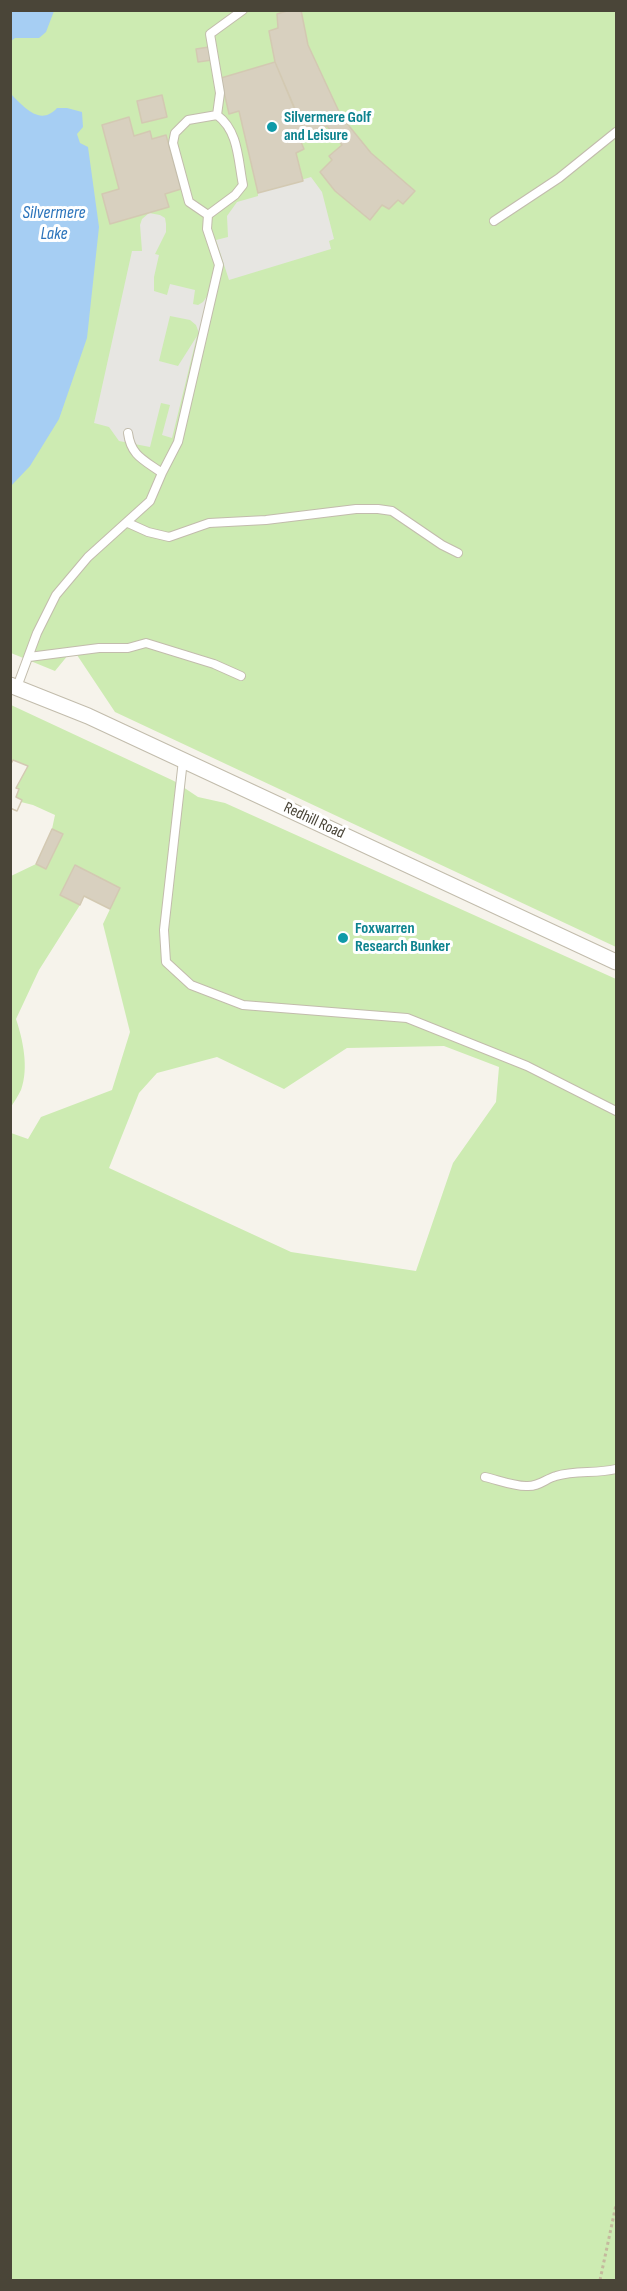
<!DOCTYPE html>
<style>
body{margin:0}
#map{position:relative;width:627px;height:2291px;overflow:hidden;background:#f6f3eb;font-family:"Sofia Sans Condensed",sans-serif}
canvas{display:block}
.frame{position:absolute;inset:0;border:12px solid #4a4538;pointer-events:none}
</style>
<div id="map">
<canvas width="627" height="2291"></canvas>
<div class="frame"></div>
</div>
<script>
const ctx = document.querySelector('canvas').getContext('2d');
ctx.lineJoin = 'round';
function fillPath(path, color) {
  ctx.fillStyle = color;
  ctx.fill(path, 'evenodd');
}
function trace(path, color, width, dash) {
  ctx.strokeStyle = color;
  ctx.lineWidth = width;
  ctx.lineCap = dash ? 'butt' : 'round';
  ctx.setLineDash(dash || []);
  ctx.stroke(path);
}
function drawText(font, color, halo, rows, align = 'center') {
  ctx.font = font + ' "Sofia Sans Condensed",sans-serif';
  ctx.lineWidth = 6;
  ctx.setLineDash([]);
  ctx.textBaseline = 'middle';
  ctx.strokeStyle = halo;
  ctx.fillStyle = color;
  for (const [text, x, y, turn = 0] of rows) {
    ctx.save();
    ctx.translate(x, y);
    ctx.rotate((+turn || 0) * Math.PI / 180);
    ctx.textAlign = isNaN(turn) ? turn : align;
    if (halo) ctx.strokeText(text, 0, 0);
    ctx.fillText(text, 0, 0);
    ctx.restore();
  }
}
fillPath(new Path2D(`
 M10,11H616V947L115,712L73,649L55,671L11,653Z
 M11,705L174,781L198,797L225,803L616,979V2280H11V1133L28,1139L41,1117L112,1090L130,1032L103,924L120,888L75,865L60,895L80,905L39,970L16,1019C23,1040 29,1068 21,1090C18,1096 14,1102 11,1107V876L36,864L46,869L63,834L52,829L55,815L33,805L21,802L22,800L16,797L19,789L16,788L28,766L13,760L11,765ZM444,1046L499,1067L496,1102L453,1163L416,1271L291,1252L109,1168L139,1093L157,1073L217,1057L284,1089L347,1048Z`), '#cdebb2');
fillPath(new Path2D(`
 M311,177L322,192L334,239L329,241L331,249L229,280L216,240L228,237L227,216L237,202L258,196V193Z
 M149,213L160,215L165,218L166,224V232L155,254L159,255L154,277V291L167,295L170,284L195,290L193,304L198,305L203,302L208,295L199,333L196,325L190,320L170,316L159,361L178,366L197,336L172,438L162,435L170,405L161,403L150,447L119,441L109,427L94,423L132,251H142L140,225L142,219Z`), '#e7e6e2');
fillPath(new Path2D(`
 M11,10H54V11L46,32L39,38H15L11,41Z
 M11,94C23,106 40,127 57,108H67L82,112L83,127L77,134L80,143L88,147L99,227L87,338L59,419L30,466L11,486Z`), '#a6cef3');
const building = new Path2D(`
 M290,10H301L308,45L341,116L371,153L415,191L403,204L398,200L389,209L382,205L370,220L335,191L320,172L332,160L329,156L342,145L327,126L307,137L275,62L269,31L278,28L277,14Z
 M209,47L212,60L198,62L196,49Z
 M275,62L307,139L301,142L304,149L296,153L303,181L258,193L239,111L229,114L221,78Z
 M162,95L167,117L142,123L137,101Z
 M129,117L134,136L150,131L152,139L166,135L181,189L165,194L169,207L110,224L102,194L119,189L102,125Z
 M13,760L28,766L16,788L19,789L16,797L22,800L17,811L10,808V765Z
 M13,760L28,766L16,788L19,789L16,797L22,800L17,811L10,808V765Z
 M52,829L63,834L46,869L36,864Z
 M75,865L120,888L110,909L84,896L80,905L60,895Z`);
fillPath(building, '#d8d0bf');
trace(building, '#d3c9b2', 1.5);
const service = new Path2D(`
 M217,115L220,93L210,34L243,10
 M494,221L559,178L616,132
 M162,473L178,442L219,265L207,229L208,215L189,202L173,143L175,133L188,120L217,115C239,131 238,161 243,185L235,195L208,215
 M128,523L148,532L169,537L209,523L266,520L356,509H378L392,511L442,545L458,553
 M29,657L99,648H128L146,643L214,664L241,676
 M17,687L37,633L56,595L88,557L150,501L162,473C144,460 131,456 128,433
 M183,760L164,930L166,962L191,985L243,1005L407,1018L527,1066L616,1111
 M485,1477C498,1480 513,1486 526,1486C539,1487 545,1479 556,1476C576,1470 596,1474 616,1469`);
const minor = new Path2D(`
 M10,685L88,716L616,962`);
trace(service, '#c2bcac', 10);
trace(minor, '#c2bcac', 17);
trace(new Path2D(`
 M600,2280L616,2205`), '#c4b99d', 3, [3, 3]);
trace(service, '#fff', 8);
trace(minor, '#fff', 15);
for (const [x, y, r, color] of [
 [272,127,6,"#0f9aa8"],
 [343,938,6,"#0f9aa8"]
]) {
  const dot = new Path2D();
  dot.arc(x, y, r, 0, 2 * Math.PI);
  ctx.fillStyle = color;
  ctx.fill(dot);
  trace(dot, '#fff', 2);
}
drawText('bold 16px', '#0d838f', '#fff', [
 ["Silvermere Golf",284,118],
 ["and Leisure",284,136],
 ["Foxwarren",355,929],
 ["Research Bunker",355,947]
], 'left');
drawText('16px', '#4a4538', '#fff', [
 ["Redhill Road",314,821,25]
]);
drawText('italic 18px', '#2c74bb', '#fff', [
 ["Silvermere",54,213],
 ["Lake",54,234]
]);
</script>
